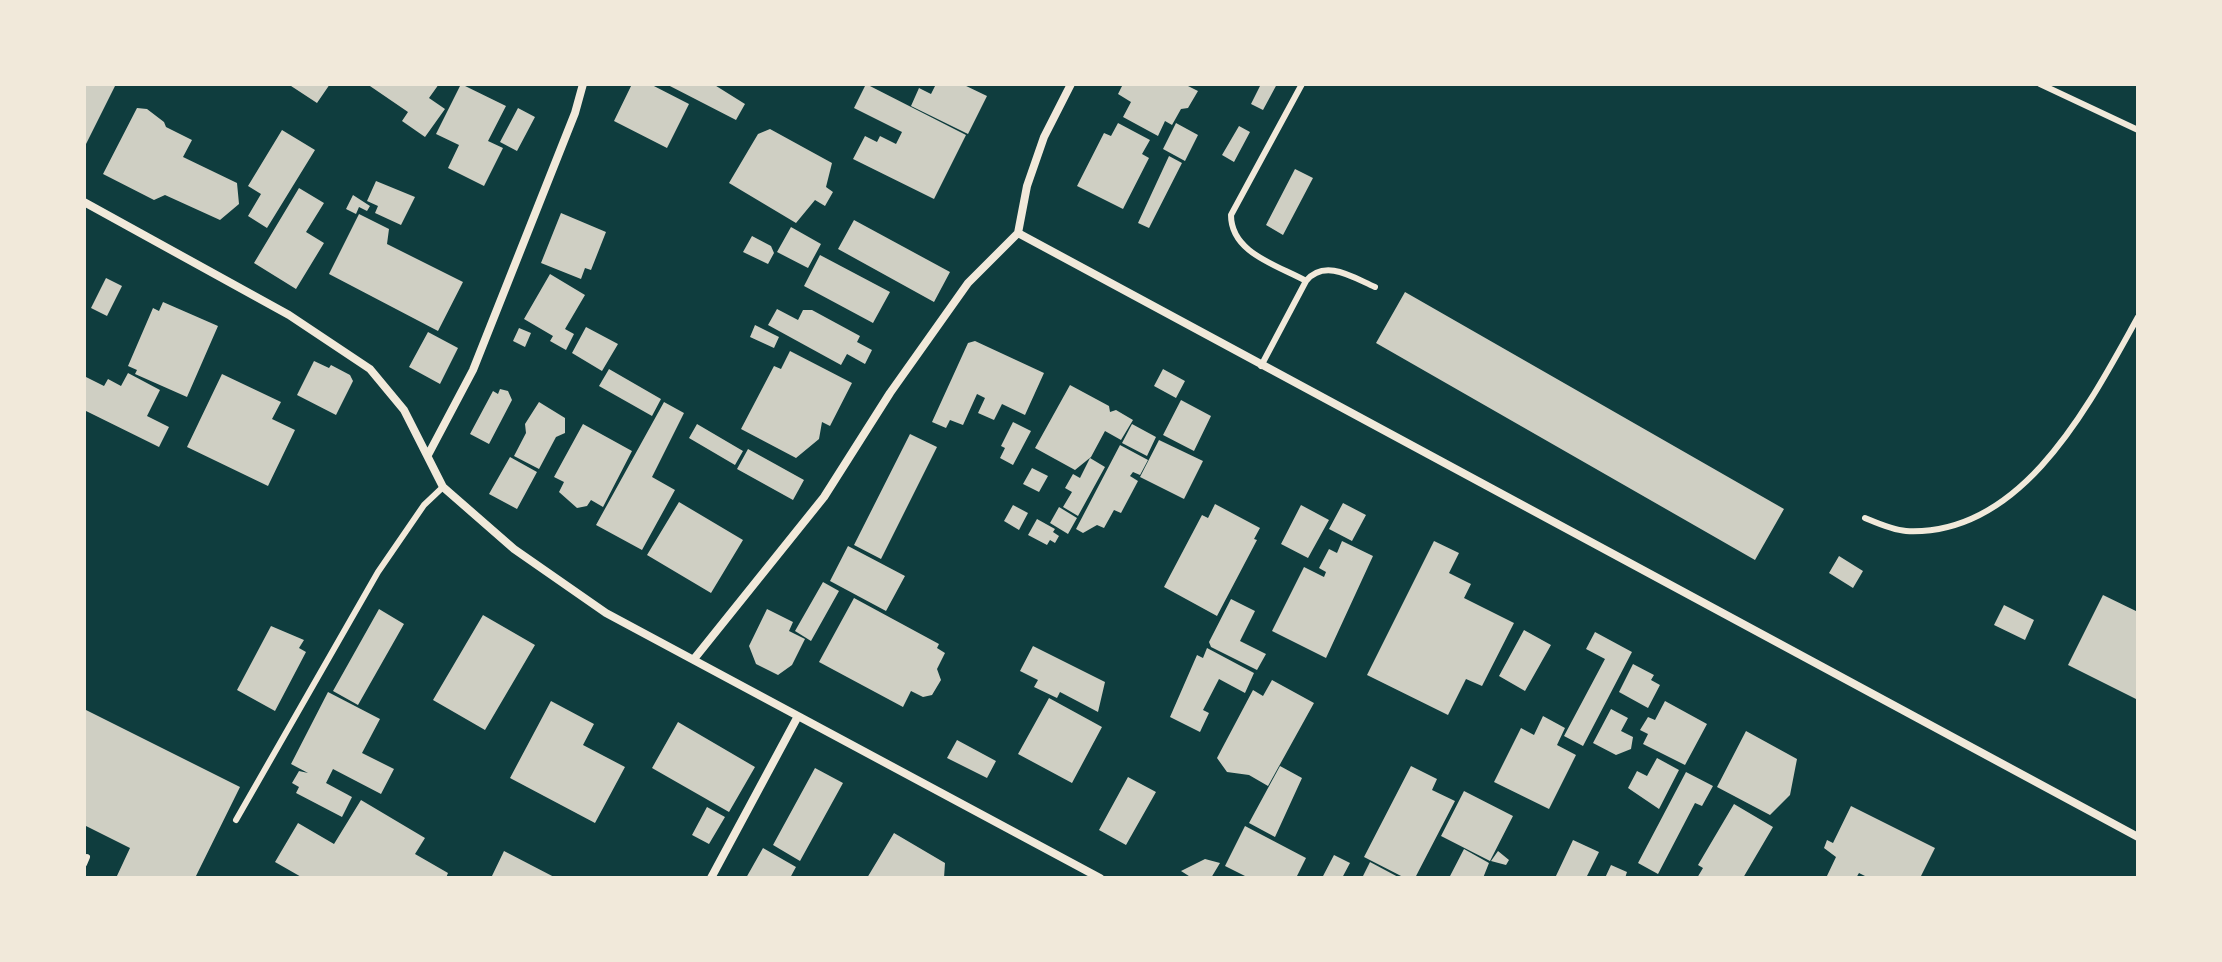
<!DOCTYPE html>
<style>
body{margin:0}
#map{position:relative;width:2222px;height:962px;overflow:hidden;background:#0f3d3e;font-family:Arial,sans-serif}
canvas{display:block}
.frame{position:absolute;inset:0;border:86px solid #f1e9da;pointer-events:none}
</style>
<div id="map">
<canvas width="2222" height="962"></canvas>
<div class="frame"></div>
</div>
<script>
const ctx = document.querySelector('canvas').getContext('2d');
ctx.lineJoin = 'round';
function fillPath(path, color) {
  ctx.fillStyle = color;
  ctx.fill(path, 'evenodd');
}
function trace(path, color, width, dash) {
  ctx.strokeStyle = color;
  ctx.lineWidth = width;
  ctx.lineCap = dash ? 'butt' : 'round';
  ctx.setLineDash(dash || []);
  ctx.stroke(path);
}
fillPath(new Path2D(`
 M84,84H116L84,148Z
 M288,84H330L317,103Z
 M367,84H439L429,98L445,109L425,137L402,121L408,112Z
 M461,84L506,106L488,141L503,148L484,186L448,168L459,145L436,134Z
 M632,84H650L689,104L667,148L614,121Z
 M666,84H713L745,104L736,120Z
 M866,84L966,135L934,199L853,159L865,136L877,142L880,136L896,144L902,132L854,108Z
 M936,84H962L987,96L968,134L911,106L919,88L931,94Z
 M1123,84H1184L1198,91L1188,108L1181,109L1172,125L1165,121L1158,136L1123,117L1131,102L1118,94Z
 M1261,84H1277L1263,110L1251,104Z
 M137,108L147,109L164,122L166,127L192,140L183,157L237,183L239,204L220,220L165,195L154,200L103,174Z
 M518,108L535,117L517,151L500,142Z
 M1118,123L1150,140L1142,154L1149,158L1123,209L1077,186L1104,133L1111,136Z
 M1176,123L1198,135L1185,161L1163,149Z
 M1239,126L1250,132L1234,162L1222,155Z
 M770,129L832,163L826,187L833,192L825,206L815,200L796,223L729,183L758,134Z
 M282,130L315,150L267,228L248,216L261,194L248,186Z
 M1169,156L1182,163L1149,228L1138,223Z
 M1295,169L1313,178L1283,235L1266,225Z
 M376,181L415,197L401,225L375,213L378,206L367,201Z
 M299,188L324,203L306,232L324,243L296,289L254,263Z
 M353,195L370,206L367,211L359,207L356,214L346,209Z
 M561,213L606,232L591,270L585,268L581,279L541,263Z
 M359,214L389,229L387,244L463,282L438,331L329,274Z
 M854,220L950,272L934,302L838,249Z
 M791,227L821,244L808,268L777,252Z
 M752,236L771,246L774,253L768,264L743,252Z
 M820,255L890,292L873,323L804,286Z
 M550,274L585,295L565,329L574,334L566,350L550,341L553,336L524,319Z
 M106,278L122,286L107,316L91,308Z
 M1405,292L1784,509L1755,560L1376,343Z
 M163,302L218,326L187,397L135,374L137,370L128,366L153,308L159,311Z
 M777,309L798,320L803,310H812L860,336L857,342L872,350L865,364L847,354L841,365L768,325Z
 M755,325L779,337L774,348L750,337Z
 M586,327L618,344L602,371L572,353Z
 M519,328L531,333L525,347L513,341Z
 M428,332L458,348L440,384L409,367Z
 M975,341L1044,373L1025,415L1002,404L994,420L978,413L985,398L977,394L963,425L950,420L946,428L932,422L968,343Z
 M790,351L852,383L830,426L822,422L819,439L796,458L741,429L774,366L781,369Z
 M314,361L329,368L331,365L350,375L353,381L336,415L297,395Z
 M609,369L661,399L652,416L599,386Z
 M1163,369L1185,381L1176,398L1154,386Z
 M128,373L160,390L147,416L169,427L159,447L84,410V376L104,386L108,379L121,386Z
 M222,374L281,402L272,419L295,430L268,486L187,447Z
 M1070,385L1109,406L1110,412L1116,410L1133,420L1121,440L1105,431L1091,457L1075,470L1035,448Z
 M500,389L508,391L512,400L489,444L470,434L493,391L498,394Z
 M1181,400L1211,416L1194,451L1163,435Z
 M539,402L565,418V433L556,437L539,469L514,456L526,433L525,424Z
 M664,402L684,413L652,477L675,490L642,550L596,525Z
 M1013,422L1031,431L1013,465L1000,458L1005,448L1001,446Z
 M583,424L632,451L603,507L591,500L587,506L577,508L559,492L564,482L554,477Z
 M697,424L743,451L735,465L689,438Z
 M1132,424L1156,437L1147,456L1122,443Z
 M910,434L937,447L881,559L854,545Z
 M1159,440L1203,461L1184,499L1140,477Z
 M1120,445L1148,460L1140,475L1133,472L1130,476L1138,481L1121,513L1114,510L1104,528L1097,525L1083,533L1076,529Z
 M748,449L804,480L793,500L737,469Z
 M510,457L537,472L517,509L489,494Z
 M1090,458L1105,467L1078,516L1063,507L1072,492L1065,488L1073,474L1080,478Z
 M1032,468L1048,476L1039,492L1023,484Z
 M679,502L743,540L711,593L647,555Z
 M1343,503L1366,515L1352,541L1329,529Z
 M1215,504L1260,528L1254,539L1257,540L1217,616L1164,587L1202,515L1208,518Z
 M1013,505L1028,513L1019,530L1004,521Z
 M1301,505L1329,520L1308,558L1281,544Z
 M1059,507L1077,518L1068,534L1050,523Z
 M1037,519L1055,529L1053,532L1059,536L1055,543L1050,540L1047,545L1028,535Z
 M1342,541L1373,556L1326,658L1272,631L1304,567L1324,577L1326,572L1319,568L1329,549L1337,553Z
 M1434,541L1459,553L1449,573L1471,584L1464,598L1514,623L1482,686L1466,679L1448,715L1367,675Z
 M848,546L905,576L886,611L830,581Z
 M1839,556L1863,571L1853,588L1829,573Z
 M823,582L839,591L811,641L795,631Z
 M2103,595L2138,612V700L2068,665Z
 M854,598L939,644L937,648L945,653L937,669L941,680L932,695L923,697L911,691L903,707L819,662Z
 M1231,599L1255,611L1240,641L1266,654L1257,670L1211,647L1209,642Z
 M2004,605L2034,620L2025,640L1994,625Z
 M379,609L404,624L358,705L333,691Z
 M767,609L793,622L789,631L805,639L792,665L778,675L756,664L749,646Z
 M483,615L535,645L485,730L433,700Z
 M271,626L304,640L299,648L306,652L275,711L237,690Z
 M1524,630L1551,645L1525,691L1499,676Z
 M1595,632L1632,652L1583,746L1564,736L1605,659L1586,649Z
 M1033,646L1105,682L1098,712L1060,692L1057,698L1034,687L1038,680L1020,671Z
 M1207,648L1254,673L1245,693L1219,679L1203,710L1209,713L1200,732L1170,717L1197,655L1203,658Z
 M1633,664L1654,675L1651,680L1660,685L1648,708L1619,692Z
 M1272,680L1314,703L1268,786L1249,775L1227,772L1217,758L1253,690L1263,696Z
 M328,692L380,719L362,753L394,769L381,794L333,769L326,783L352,797L342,817L296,793L299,787L292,783L299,771L308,773L291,764Z
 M1049,698L1102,727L1072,783L1018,754Z
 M551,701L594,724L583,745L625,767L595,823L510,778Z
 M1665,701L1707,724L1685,765L1643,744L1648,734L1640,730L1648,717L1655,720Z
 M84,709L240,787L195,878H116L130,848L84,825Z
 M1611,709L1628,718L1621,731L1633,737L1631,749L1616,755L1593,743Z
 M1543,716L1565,728L1557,745L1576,755L1549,809L1494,782L1521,728L1534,735Z
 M678,722L755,767L729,812L652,768Z
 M1746,731L1797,759L1790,795L1770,815L1717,787Z
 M957,740L996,761L987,778L947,758Z
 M1657,758L1679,770L1659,809L1628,788L1637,771L1647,776Z
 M1280,766L1302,778L1275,837L1249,823Z
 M1411,766L1437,779L1432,790L1455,801L1415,878H1405L1364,857Z
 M815,768L843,783L800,861L773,845Z
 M1686,772L1713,786L1702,806L1695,803L1658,874L1638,863Z
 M1128,777L1156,792L1126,845L1099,830Z
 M1464,791L1513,816L1490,861L1441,836Z
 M361,800L425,838L415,854L448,873L446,878H303L275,862L298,823L334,844Z
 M1734,804L1773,827L1743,878H1697L1703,868L1698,865Z
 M1851,806L1935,848L1920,878H1869L1859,873L1856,878H1826L1836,857L1824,848L1827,840L1833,843Z
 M707,807L725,817L709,844L692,835Z
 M1245,826L1306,858L1296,878H1249L1225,866Z
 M894,833L945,863L944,878H867Z
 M1573,840L1599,852L1586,878H1555Z
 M763,848L796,867L790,878H746Z
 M1464,849L1489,863L1483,878H1449Z
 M504,851L556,878H491Z
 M1498,851L1509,860L1506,865L1491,861Z
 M1334,855L1350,863L1342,878H1322Z
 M1205,859L1220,863L1211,878H1192L1181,871Z
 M1370,862L1400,878H1362Z
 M1611,865L1627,872L1625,878H1605Z`), '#cfcfc3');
trace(new Path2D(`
 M2040,84L2138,130
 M1306,281C1325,258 1354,278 1375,287
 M1261,366L1306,281C1277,265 1231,253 1231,215L1302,84
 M1865,518C1877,523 1892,530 1906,531C2023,537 2090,403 2138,317
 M236,820L378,572L424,505L443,487
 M84,864L87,857`), '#f1e9da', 6);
trace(new Path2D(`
 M84,202L289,315L370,369L404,410L443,487L514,549L606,613L1100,878
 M1018,233L2138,837
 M428,455L473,370L575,113L583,84
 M694,659L824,497L890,393L968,283L1018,233L1027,186L1044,137L1071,84
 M711,878L797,718`), '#f1e9da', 8);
</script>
